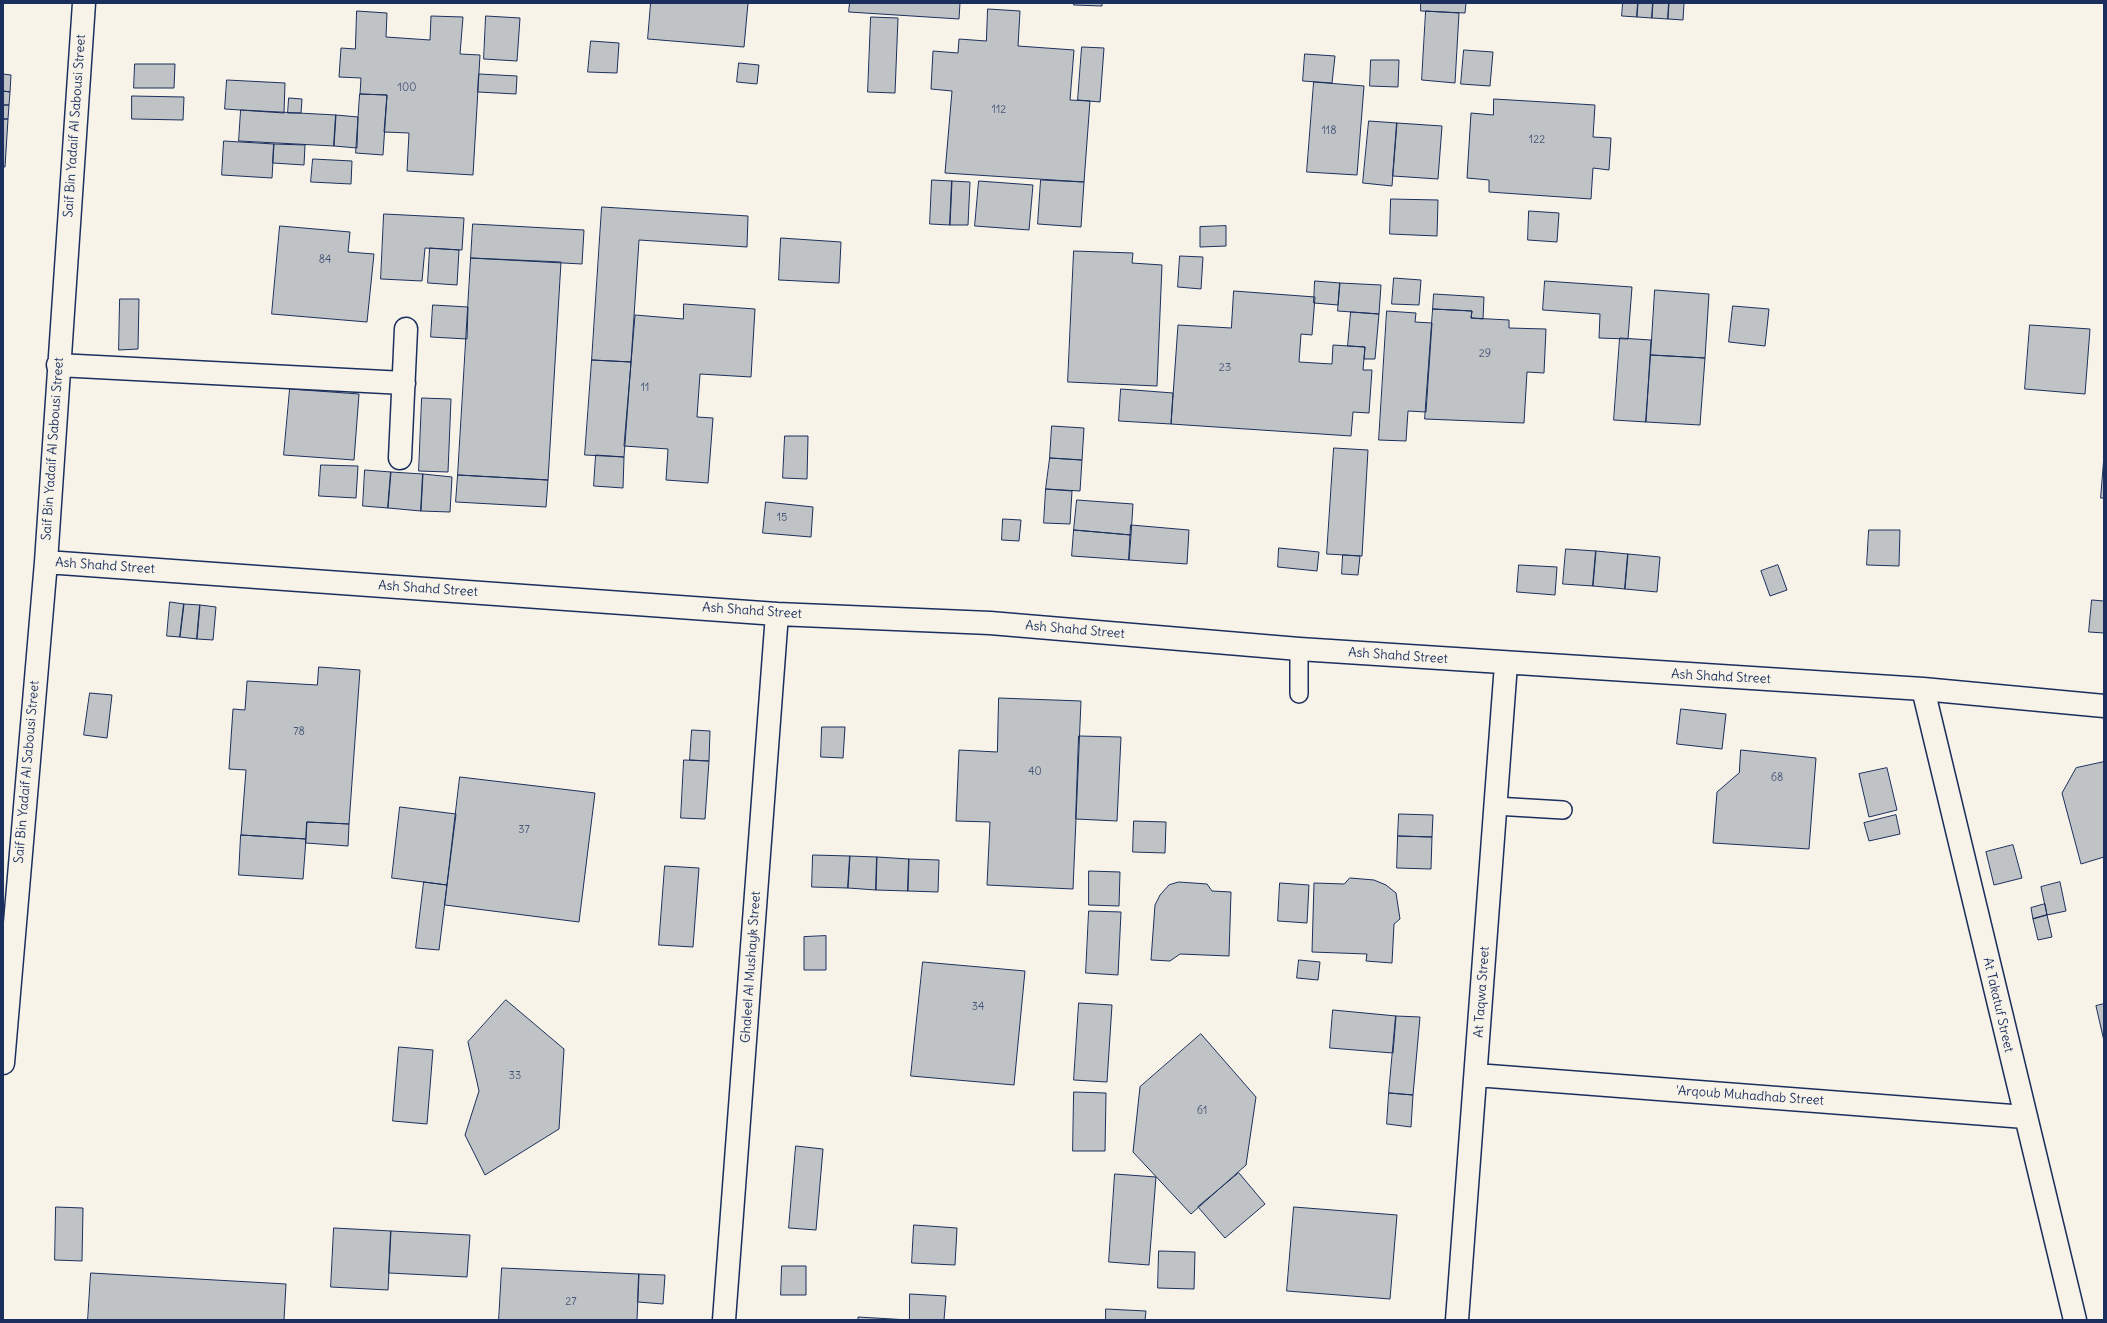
<!DOCTYPE html>
<style>
body{margin:0}
#map{position:relative;width:2107px;height:1323px;overflow:hidden;background:#f7f3e8;font-family:Delius,sans-serif}
canvas{display:block}
.frame{position:absolute;inset:0;border:4px solid #1b2f5e;pointer-events:none}
</style>
<div id="map">
<canvas width="2107" height="1323"></canvas>
<div class="frame"></div>
</div>
<script>
const ctx = document.querySelector('canvas').getContext('2d');
ctx.lineJoin = 'round';
function fillPath(path, color) {
  ctx.fillStyle = color;
  ctx.fill(path, 'evenodd');
}
function trace(path, color, width, dash) {
  ctx.strokeStyle = color;
  ctx.lineWidth = width;
  ctx.lineCap = dash ? 'butt' : 'round';
  ctx.setLineDash(dash || []);
  ctx.stroke(path);
}
function drawText(font, color, halo, rows, align = 'center') {
  ctx.font = font + ' Delius,sans-serif';
  ctx.lineWidth = 4;
  ctx.setLineDash([]);
  ctx.textBaseline = 'middle';
  ctx.strokeStyle = halo;
  ctx.fillStyle = color;
  for (const [text, x, y, turn = 0] of rows) {
    ctx.save();
    ctx.translate(x, y);
    ctx.rotate((+turn || 0) * Math.PI / 180);
    ctx.textAlign = isNaN(turn) ? turn : align;
    if (halo) ctx.strokeText(text, 0, 0);
    ctx.fillText(text, 0, 0);
    ctx.restore();
  }
}
const building = new Path2D(`
 M651,3H748L744,47L648,39Z
 M850,3H960L959,19L849,12Z
 M1074,3H1102V6L1074,5Z
 M1421,3H1466L1465,13L1421,11Z
 M1623,3H1638L1637,17L1622,16Z
 M1638,3H1653L1652,18L1637,17Z
 M1653,3H1669L1668,19L1652,18Z
 M1669,3H1684L1683,20L1668,19Z
 M988,9L1020,11L1018,46L1074,50L1070,100L1090,101L1084,182L945,173L952,91L931,89L933,51L958,53L959,39L986,41Z
 M357,11L387,13L386,37L430,40L431,16L463,17L460,54L480,55L473,175L407,171L409,133L384,132L387,95L360,94L361,78L339,77L341,48L355,49Z
 M1426,11L1459,13L1455,83L1422,80Z
 M486,16L520,18L517,61L484,59Z
 M871,17L898,18L895,93L868,92Z
 M591,41L619,43L617,73L588,72Z
 M1082,47L1104,48L1100,102L1078,100Z
 M1464,50L1493,52L1490,86L1461,84Z
 M1305,54L1335,56L1332,83L1303,81Z
 M1371,60H1399L1398,87L1370,86Z
 M739,63L759,65L757,84L737,82Z
 M135,64H175L174,88H134Z
 M3,74L11,75L10,92L3,91Z
 M479,74L517,76L516,94L478,92Z
 M227,80L285,83L284,113L225,109Z
 M1314,82L1364,86L1357,175L1307,172Z
 M3,91L10,92L9,105H3Z
 M360,94L387,95L383,155L356,153Z
 M132,96L184,97L183,120L132,119Z
 M289,98L302,99L301,113H288Z
 M1494,99L1595,105L1593,137L1611,138L1609,170L1593,168L1591,199L1489,192V180L1467,178L1471,113L1493,115Z
 M3,105H9L8,119H3Z
 M241,110L336,115L334,146L239,141Z
 M336,115L358,117L357,148L334,146Z
 M3,119H8L5,167H3Z
 M1369,121L1397,123L1392,186L1363,183Z
 M1397,123L1442,126L1438,179L1393,176Z
 M224,141L274,144L272,178L222,175Z
 M274,144L305,145L304,165L273,163Z
 M313,159L352,161L351,184L311,182Z
 M932,180L952,181L950,225L930,224Z
 M1041,180L1084,182L1081,227L1038,224Z
 M952,181L970,182L968,225H950Z
 M979,181L1033,185L1029,230L975,226Z
 M1391,199L1438,200L1437,236L1390,234Z
 M602,207L748,216L747,247L639,240L631,362L592,360Z
 M1529,211L1559,213L1557,242L1528,240Z
 M384,214L464,218L462,250L425,248L422,281L381,279Z
 M473,224L584,230L582,264L471,258Z
 M280,226L350,232L348,252L374,254L367,322L272,314Z
 M1226,226V246L1200,247V227Z
 M781,238L841,242L839,283L779,280Z
 M430,248L459,250L457,285L428,283Z
 M1074,251L1133,253L1132,263L1162,265L1157,386L1068,382Z
 M1180,256L1203,257L1201,289L1178,287Z
 M471,258L561,262L548,480L458,475Z
 M1394,278L1421,280L1419,305L1392,304Z
 M1315,281L1340,283L1338,305L1314,303Z
 M1545,281L1632,287L1628,339L1599,338L1600,314L1543,310Z
 M1340,283L1381,285L1379,314L1338,311Z
 M1655,290L1709,294L1705,358L1651,355Z
 M1234,291L1315,297L1312,335L1301,334L1299,362L1332,364L1333,345L1365,347L1363,370H1372L1369,413L1353,412L1351,436L1171,424L1178,325L1231,328Z
 M1434,294L1484,297L1483,319L1471,318L1472,311L1433,309Z
 M120,299H139L138,349L119,350Z
 M684,304L755,309L751,377L700,374L697,417L713,418L708,483L666,480L668,449L624,446L635,315L683,319Z
 M433,305L468,307L467,339L431,337Z
 M1733,306L1769,309L1765,346L1729,342Z
 M1433,309L1472,311L1471,318L1509,320V328L1546,329L1544,373L1527,372L1524,423L1425,419Z
 M1387,311L1416,313L1415,322L1432,323L1426,412L1408,411L1406,441L1379,440Z
 M1351,312L1379,314L1375,359H1364L1365,347L1348,346Z
 M2030,325L2090,329L2085,394L2025,389Z
 M1620,338L1651,340L1646,422L1614,420Z
 M1651,355L1705,358L1700,425L1646,422Z
 M592,360L631,362L624,457L585,455Z
 M290,389L359,394L354,460L284,455Z
 M1121,389L1173,393L1171,424L1119,421Z
 M422,398L451,399L448,472L419,471Z
 M1052,426L1084,428L1082,460L1050,458Z
 M785,436H808L807,479L783,478Z
 M1334,448L1368,450L1362,556L1327,554Z
 M596,455L624,457L623,488L594,486Z
 M2104,456V498H2101Z
 M1050,458L1082,460L1080,491L1046,489Z
 M321,465L358,466L356,498L319,496Z
 M365,470L391,472L388,508L363,506Z
 M391,472L423,474L421,511L388,508Z
 M423,474L452,477L450,512L421,511Z
 M458,475L548,480L546,507L456,502Z
 M1046,489L1072,491L1070,524L1044,523Z
 M1077,500L1133,504L1131,535L1074,530Z
 M766,502L813,507L811,537L763,533Z
 M1003,519L1021,520L1019,541L1002,540Z
 M1131,525L1189,530L1187,564L1129,560Z
 M1074,530L1131,535L1129,560L1072,556Z
 M1869,530H1900L1899,566L1867,565Z
 M1279,548L1319,552L1317,571L1278,567Z
 M1566,549L1596,551L1593,586L1563,584Z
 M1596,551L1628,554L1625,589L1593,586Z
 M1628,554L1660,557L1657,592L1625,589Z
 M1343,555L1360,556L1358,575L1342,574Z
 M1519,565L1557,567L1555,595L1517,592Z
 M1778,565L1787,590L1770,596L1761,571Z
 M2092,600L2104,601V633L2089,632Z
 M170,602L184,604L180,637L167,636Z
 M184,604L200,605L197,639L180,637Z
 M200,605L216,607L213,640L197,639Z
 M319,667L360,670L349,824L307,822L306,839L241,835L246,770L229,769L233,709L245,710L247,681L317,685Z
 M90,693L112,695L107,738L84,735Z
 M999,698L1081,701L1073,889L987,885L990,822L956,821L959,750L997,752Z
 M1681,709L1726,714L1722,749L1677,744Z
 M822,727H845L843,758L821,757Z
 M692,730L710,731L709,761L690,760Z
 M1079,736L1121,737L1117,821L1076,819Z
 M1741,750L1816,758L1809,849L1713,843L1717,792L1739,773Z
 M684,760L709,761L705,819L681,818Z
 M2104,762V857L2081,864L2062,793L2076,768Z
 M1887,768L1897,810L1869,817L1859,774Z
 M460,777L595,793L579,922L445,905Z
 M400,807L456,814L447,885L392,878Z
 M1399,814L1433,815L1432,837L1398,836Z
 M1896,815L1900,834L1869,841L1864,823Z
 M1134,821L1166,822L1165,853L1133,852Z
 M307,822L349,824L348,846L306,843Z
 M241,835L306,839L303,879L239,875Z
 M1398,836L1432,837L1431,869L1397,868Z
 M2013,845L2022,878L1994,885L1986,852Z
 M813,855L850,856L848,888L812,887Z
 M850,856L877,857L876,890L848,888Z
 M877,857L909,859L908,891L876,890Z
 M909,859L939,860L938,892L908,891Z
 M665,866L699,868L693,947L659,945Z
 M1089,871L1120,872L1119,906L1089,905Z
 M1350,878L1374,880L1386,885L1396,893L1400,919L1394,924L1392,963L1366,961L1367,954L1312,952L1314,883L1344,884Z
 M424,882L447,885L439,950L416,948Z
 M1179,882L1207,884L1212,891L1231,892L1229,956L1180,954L1170,961L1151,960L1155,905L1160,895L1169,885Z
 M2060,882L2066,911L2047,915L2041,887Z
 M1280,883L1309,885L1307,923L1278,921Z
 M2045,904L2047,915L2033,919L2031,908Z
 M1089,911L1121,912L1118,975L1086,973Z
 M2047,915L2052,937L2038,940L2033,919Z
 M826,936V970H804V937Z
 M1299,960L1320,962L1318,980L1297,978Z
 M923,962L1025,971L1014,1085L911,1076Z
 M506,1000L564,1049L559,1129L485,1175L465,1135L479,1091L468,1042Z
 M1079,1003L1112,1005L1107,1082L1074,1080Z
 M2104,1004V1041L2096,1006Z
 M1333,1010L1396,1016L1393,1053L1330,1048Z
 M1396,1016L1420,1017L1413,1095L1389,1093Z
 M1201,1034L1256,1097L1246,1165L1191,1214L1133,1152L1140,1087Z
 M399,1047L433,1050L427,1124L393,1121Z
 M1074,1092L1106,1093L1105,1151H1073Z
 M1389,1093L1413,1095L1411,1127L1387,1124Z
 M796,1146L823,1149L816,1230L789,1228Z
 M1239,1173L1265,1204L1225,1238L1198,1207Z
 M1115,1174L1156,1177L1149,1265L1109,1262Z
 M56,1207L83,1208L82,1261L55,1260Z
 M1294,1207L1397,1215L1390,1299L1287,1291Z
 M914,1225L957,1228L955,1265L912,1263Z
 M334,1228L391,1231L388,1290L331,1287Z
 M391,1231L470,1235L467,1277L389,1273Z
 M1159,1251L1195,1252L1194,1289L1158,1288Z
 M782,1266H806V1295H781Z
 M502,1268L639,1274L637,1320H499Z
 M91,1273L286,1284L284,1320H88Z
 M639,1274L665,1275L663,1304L638,1302Z
 M910,1294L946,1296L944,1320H858V1317L909,1320Z
 M1106,1309L1146,1311L1145,1320H1106Z`);
fillPath(building, '#c0c3c5');
trace(building, '#1b2f5e', 1);
const service = new Path2D(`
 M1299,694V649
 M1495,806L1563,810`);
const minor = new Path2D(`
 M58,365L404,383
 M400,458L406,329
 M46,562L777,614L990,623L1299,649L1923,689L2104,706
 M1923,689L2075,1320
 M3,1063L46,562L84,3
 M1476,1075L2025,1117
 M724,1320L777,614
 M1457,1320L1506,664`);
trace(service, '#1b2f5e', 20);
trace(minor, '#1b2f5e', 25);
trace(service, '#f7f3e8', 17);
trace(minor, '#f7f3e8', 22);
drawText('11px', '#445478', null, [
 ["100",407,88],
 ["112",999,110],
 ["118",1329,131],
 ["122",1537,140],
 ["84",325,260],
 ["29",1485,354],
 ["23",1225,368],
 ["11",645,388],
 ["15",782,518],
 ["78",299,732],
 ["40",1035,772],
 ["68",1777,778],
 ["37",524,830],
 ["34",978,1007],
 ["33",515,1076],
 ["61",1202,1111],
 ["27",571,1302]
]);
drawText('13px', '#1b2f5e', '#f7f3e8', [
 ["Saif Bin Yadaif Al Sabousi Street",75,126,-86],
 ["Saif Bin Yadaif Al Sabousi Street",53,449,-86],
 ["Ash Shahd Street",105,566,4],
 ["Ash Shahd Street",428,589,4],
 ["Ash Shahd Street",752,611,4],
 ["Ash Shahd Street",1075,630,5],
 ["Ash Shahd Street",1398,656,4],
 ["Ash Shahd Street",1721,677,3],
 ["Saif Bin Yadaif Al Sabousi Street",27,772,-85],
 ["Ghaleel Al Mushayk Street",751,967,-86],
 ["At Taqwa Street",1482,992,-86],
 ["At Takatuf Street",1998,1005,77],
 ["'Arqoub Muhadhab Street",1750,1096,4]
]);
</script>
